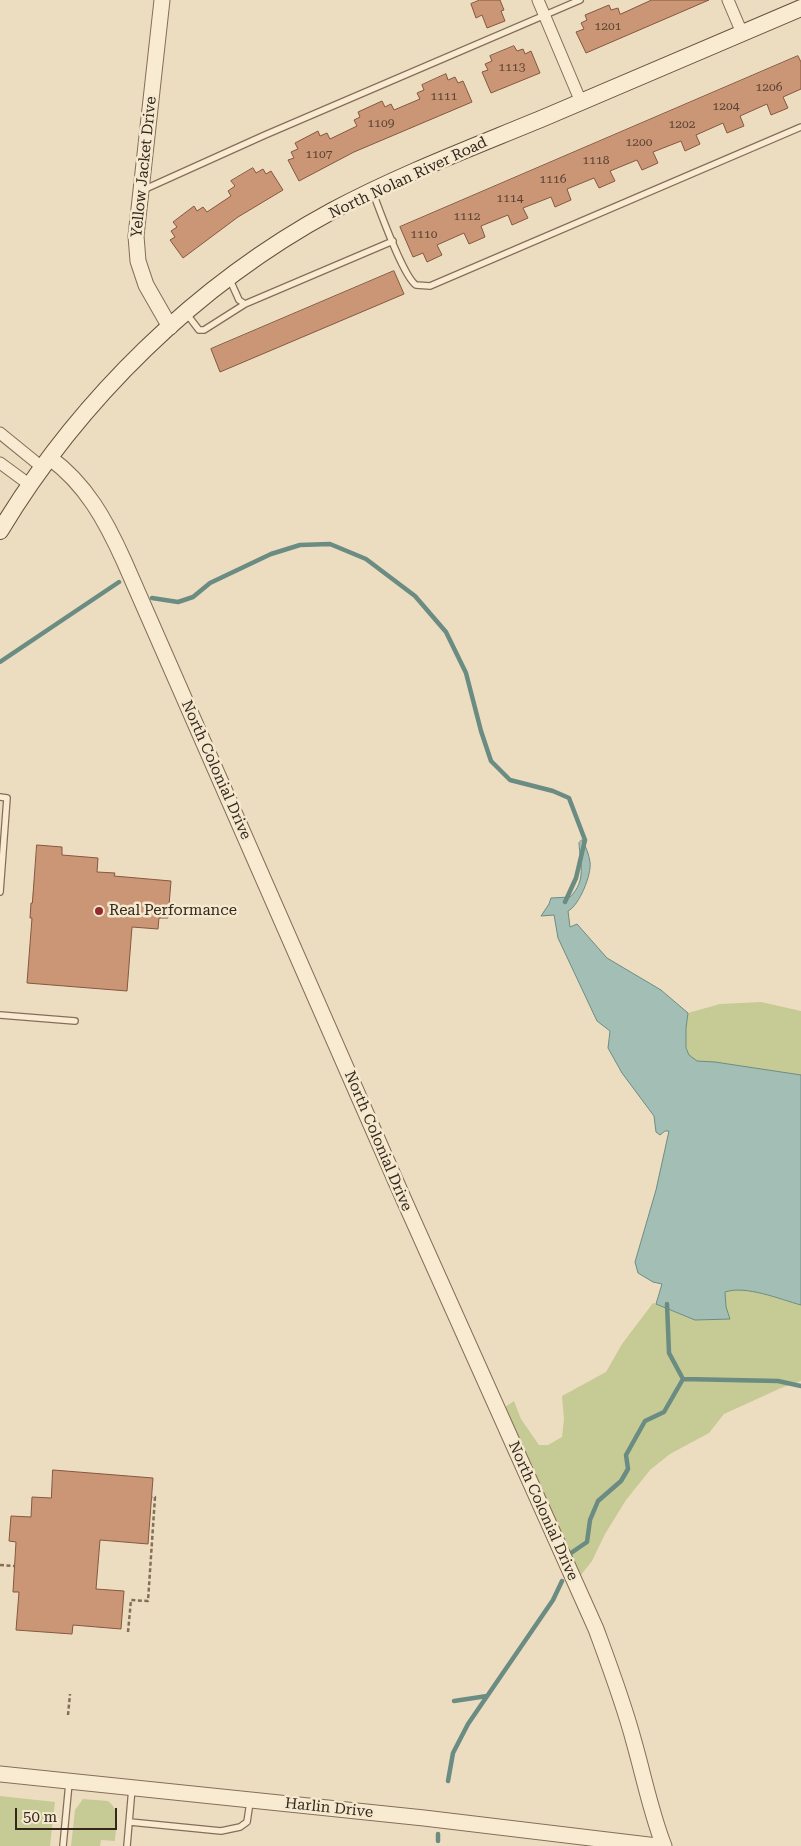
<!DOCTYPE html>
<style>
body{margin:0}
#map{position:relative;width:801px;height:1846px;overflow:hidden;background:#edddc0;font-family:"Roboto Serif",serif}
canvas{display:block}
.scale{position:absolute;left:15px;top:1808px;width:102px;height:22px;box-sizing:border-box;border:2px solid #35271c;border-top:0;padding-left:6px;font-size:15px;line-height:18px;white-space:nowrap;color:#35271c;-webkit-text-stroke:4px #f4e8cf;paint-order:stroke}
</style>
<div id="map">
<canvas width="801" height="1846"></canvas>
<div class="scale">50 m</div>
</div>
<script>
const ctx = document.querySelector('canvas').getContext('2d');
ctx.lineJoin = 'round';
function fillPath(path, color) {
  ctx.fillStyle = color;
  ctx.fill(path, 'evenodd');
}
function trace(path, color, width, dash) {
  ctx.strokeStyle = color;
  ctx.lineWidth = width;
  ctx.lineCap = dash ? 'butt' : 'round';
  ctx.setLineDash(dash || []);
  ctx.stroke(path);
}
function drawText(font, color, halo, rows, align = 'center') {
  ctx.font = font + ' "Roboto Serif",serif';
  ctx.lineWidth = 5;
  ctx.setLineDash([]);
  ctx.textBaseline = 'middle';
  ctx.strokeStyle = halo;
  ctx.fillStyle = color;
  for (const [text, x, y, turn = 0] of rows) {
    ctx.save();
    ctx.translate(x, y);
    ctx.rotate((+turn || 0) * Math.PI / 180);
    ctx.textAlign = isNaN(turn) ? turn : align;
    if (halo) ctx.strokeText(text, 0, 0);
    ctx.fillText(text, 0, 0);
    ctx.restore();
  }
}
fillPath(new Path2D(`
 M761,1002L801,1011V1075L715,1062H697L689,1055L686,1048V1028L688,1013L720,1004Z
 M735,1289L755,1291L801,1305V1381L781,1388L724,1414L709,1433L670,1454L650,1470L626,1500L605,1534L592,1561L581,1575L505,1407L514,1401L521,1419L539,1445H548L562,1437L564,1419L562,1396L606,1372L622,1344L653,1303L695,1320L730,1318L726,1307L725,1292Z
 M0,1796L55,1802L50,1846H0Z
 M83,1799L108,1801C121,1811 116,1826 115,1841L101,1840L100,1846H71L75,1810Z`), '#c6ca94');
const water = new Path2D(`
 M582,840C586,846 589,855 590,862C592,874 579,906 568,911L570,927L577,924L607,958L661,990L688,1013L686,1028V1048L689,1055L697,1061L715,1062L801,1075V1305C779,1299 746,1285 725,1292L726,1307L730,1319L695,1320L656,1304L662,1284L653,1282L638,1273L635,1262L656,1190L669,1131H665L660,1135L656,1132L654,1116L622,1073L608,1048L610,1031L597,1021L558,938L554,915L541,916L549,904L551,898L570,897C587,880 580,864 579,843Z`);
fillPath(water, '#a3bfb5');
trace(water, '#6a8c82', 1);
trace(new Path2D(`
 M152,598L178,602L193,597L210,583L271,554L300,545L330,544L366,559L415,596L446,632L466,673L481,731L491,761L510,780L553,791L569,798L585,840L576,878L565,902
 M0,662L119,582
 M667,1304L669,1353L683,1379
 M571,1553L587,1542L590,1520L598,1501L621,1481L628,1469L626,1455L645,1421L664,1412L683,1379L778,1381L801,1386
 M454,1701L487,1696
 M448,1781L453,1753L468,1724L553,1600L562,1581
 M438,1841V1834`), '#6a8c82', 4.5);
const building = new Path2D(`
 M480,0H500L504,10L501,11L505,21L487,28L482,15L476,18L471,4Z
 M652,0H709L586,53L576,32L584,29L581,23L587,20L585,15L609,5L611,10L618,8L620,14Z
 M514,46L517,51L523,49L525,54L531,51L540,73L491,93L482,72L488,70L485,64L492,61L490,56Z
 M798,56L801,62V89L783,97L788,108L771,115L767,104L740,116L744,126L727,133L723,123L696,135L700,144L685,151L681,141L653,152L658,163L642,170L637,160L610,171L615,181L599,188L594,178L567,189L571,200L555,207L551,197L523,208L528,218L512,225L508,215L481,226L485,237L469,244L464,233L437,245L442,255L427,262L423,253L413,257L400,227Z
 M446,74L448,80L455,77L458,83L463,81L472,102L354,152L299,181L288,160L294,158L291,152L298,149L295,143L318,131L320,136L327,133L330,139L357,126L354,120L360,117L358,112L382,101L385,107L391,104L394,110L420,99L417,93L424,90L422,85Z
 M253,168L256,173L263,169L266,174L271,171L283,190L238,217L183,258L170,240L175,237L171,231L177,227L173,222L194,206L197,211L203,207L207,212L231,196L228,191L235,186L231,181Z
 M394,271L404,294L220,372L211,349Z
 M37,845L62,847V855L98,858L97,872L115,873L114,876L171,881L168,918H159L158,929L132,927L127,991L27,983L32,918H30L31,903H32Z
 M53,1470L153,1478L148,1544L100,1540L96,1589L124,1591L121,1629L73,1625L72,1634L16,1630L19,1592H13L16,1542L9,1541L11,1516L31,1517L32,1497L51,1498Z`);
fillPath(building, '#ca9676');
trace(building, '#84573f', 1);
const service = new Path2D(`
 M143,190L265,135L580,0
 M373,193C380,211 403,276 416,285L430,286L801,127
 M230,280L239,300L245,304L393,241
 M186,313L199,330H204L245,304
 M0,797L7,798L0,892
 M0,1015L75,1021
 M130,1822L221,1831L240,1827L247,1822L250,1802
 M63,1846L69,1783
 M127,1846L132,1788`);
const minor = new Path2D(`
 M538,0L581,102
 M728,0L742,33
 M0,433L43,468
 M0,463L30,485`);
const tertiary = new Path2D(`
 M162,0L136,236L138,261L146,285L170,327
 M50,458C86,484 106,521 124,561L404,1200L596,1629C610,1667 624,1704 634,1742C644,1777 651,1813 664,1846
 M0,1774L424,1818L657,1846`);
const secondary = new Path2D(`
 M0,531C79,400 197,284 332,211C401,174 476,146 548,116C632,80 716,44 801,8`);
trace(service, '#856e58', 8);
trace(minor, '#856e58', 13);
trace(tertiary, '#856e58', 17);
trace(secondary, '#67503c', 18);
trace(new Path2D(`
 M0,1565L14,1566
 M128,1632L131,1600L148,1601L155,1497H151
 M68,1715L70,1694`), '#856e58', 2.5, [4, 2.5]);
trace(service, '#f8ebd2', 5.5);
trace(minor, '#f8ebd2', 11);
trace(tertiary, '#f8ebd2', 15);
trace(secondary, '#f8ebd2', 16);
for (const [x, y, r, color] of [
 [99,911,5,"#932a2e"]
]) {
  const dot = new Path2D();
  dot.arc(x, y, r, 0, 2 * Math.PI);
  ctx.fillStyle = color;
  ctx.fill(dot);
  trace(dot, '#f4e8cf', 2);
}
drawText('12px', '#5a4332', null, [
 ["1201",608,26],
 ["1113",512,67],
 ["1206",769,87],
 ["1111",444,96],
 ["1204",726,106],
 ["1109",381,123],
 ["1202",682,124],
 ["1200",639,142],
 ["1107",319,154],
 ["1118",596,160],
 ["1116",553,179],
 ["1114",510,198],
 ["1112",467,216],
 ["1110",424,234]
]);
drawText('15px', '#35271c', '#f4e8cf', [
 ["Yellow Jacket Drive",144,167,-84],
 ["North Nolan River Road",408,178,-25],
 ["North Colonial Drive",216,770,66],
 ["North Colonial Drive",378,1141,67],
 ["North Colonial Drive",543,1511,66],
 ["Harlin Drive",329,1808,6]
]);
drawText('15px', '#35271c', '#f4e8cf', [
 ["Real Performance",109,911]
], 'left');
</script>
